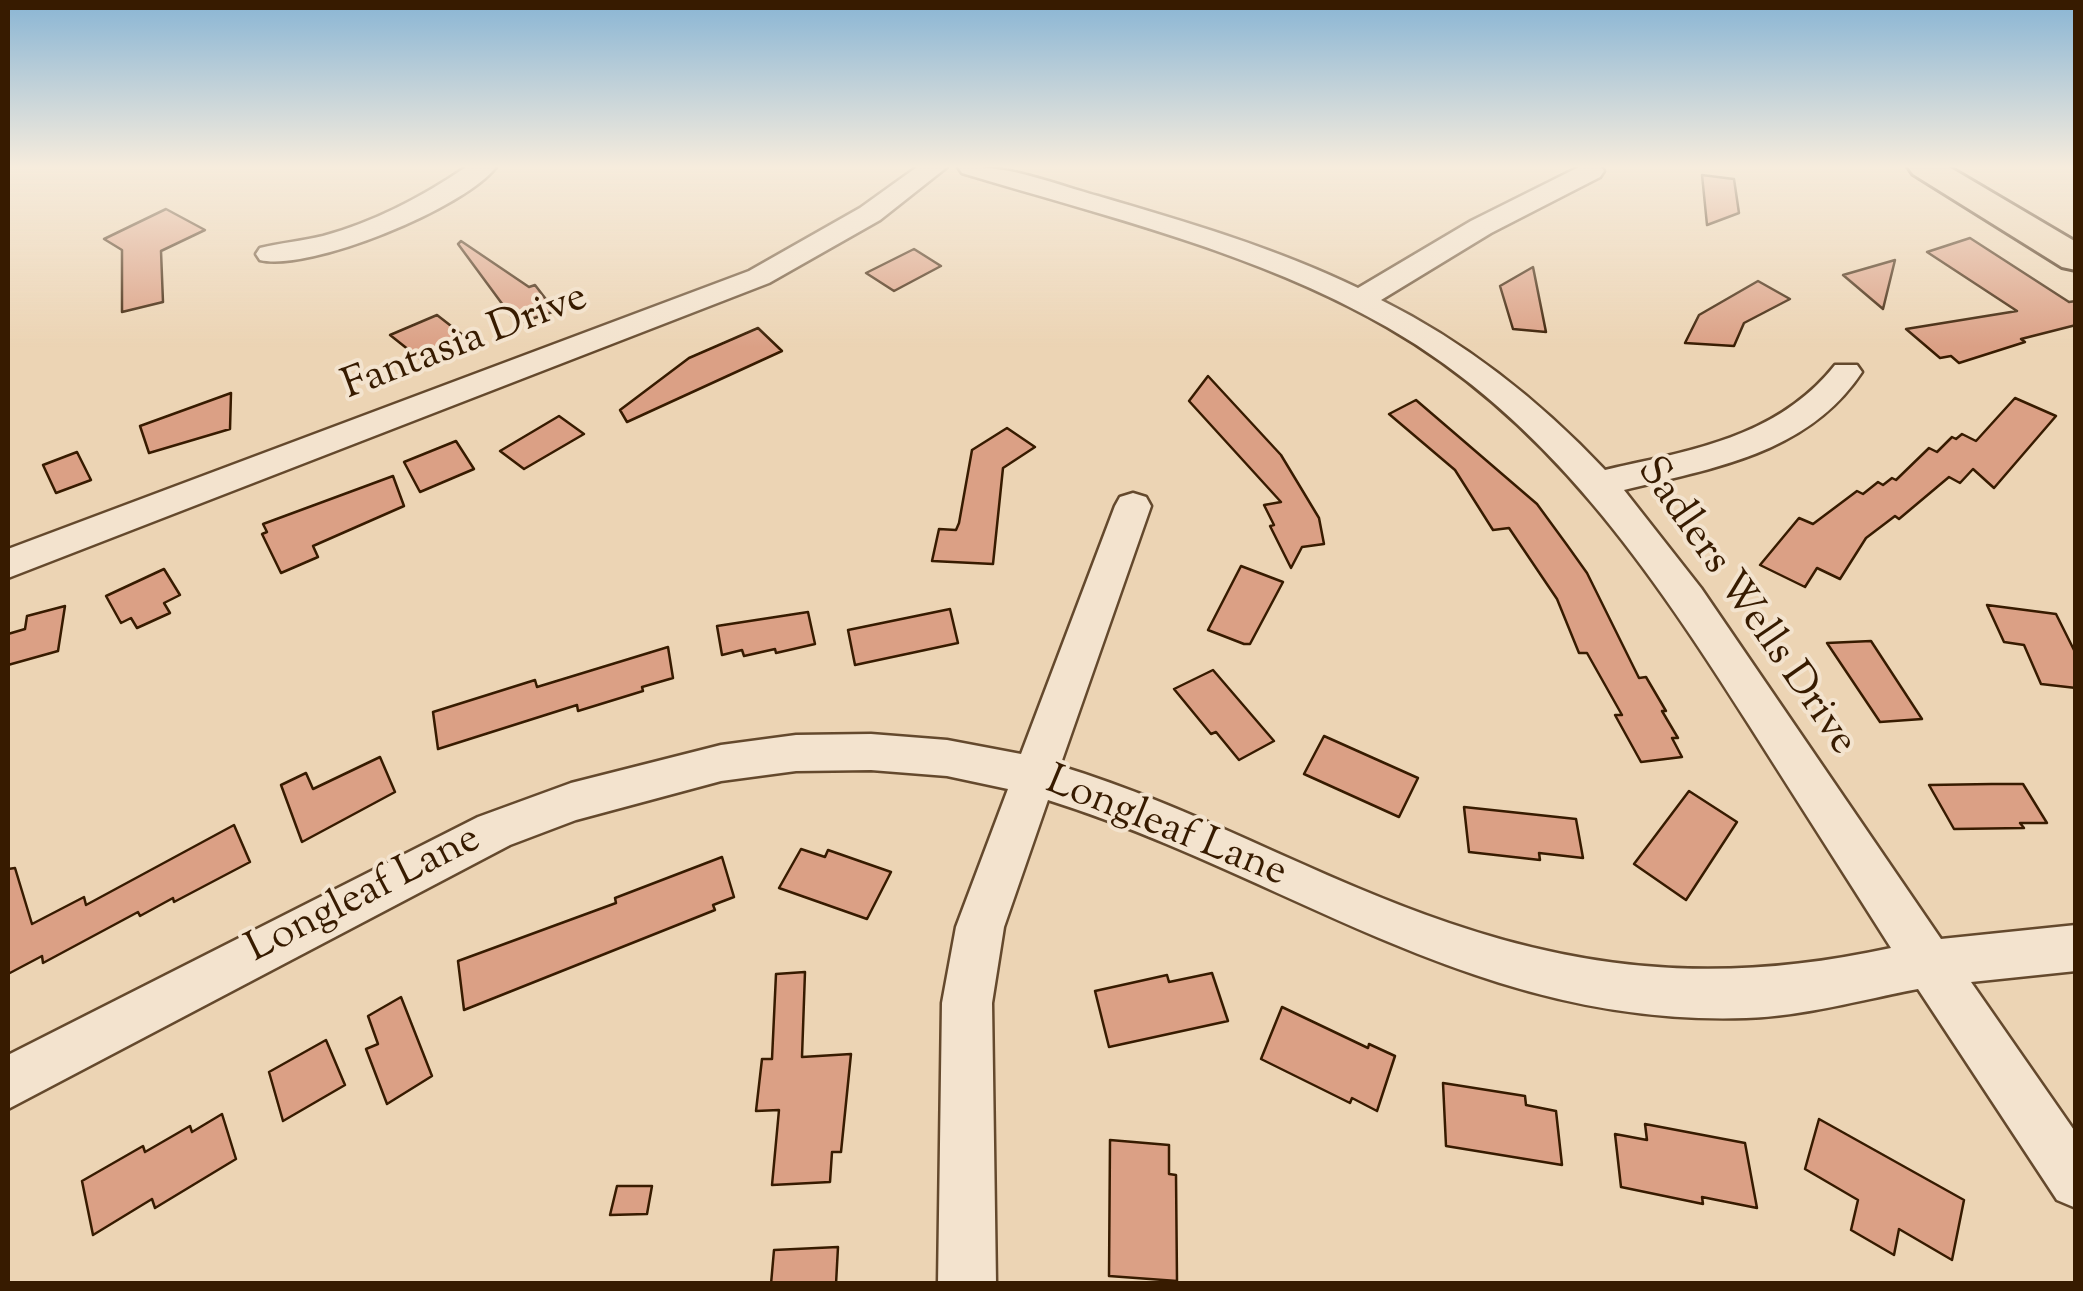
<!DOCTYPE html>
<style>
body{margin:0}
#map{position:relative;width:2083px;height:1291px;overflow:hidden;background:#ecd4b4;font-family:"Sorts Mill Goudy",serif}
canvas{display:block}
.frame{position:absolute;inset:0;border:10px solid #371b00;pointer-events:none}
</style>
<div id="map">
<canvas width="2083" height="1291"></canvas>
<div class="frame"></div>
</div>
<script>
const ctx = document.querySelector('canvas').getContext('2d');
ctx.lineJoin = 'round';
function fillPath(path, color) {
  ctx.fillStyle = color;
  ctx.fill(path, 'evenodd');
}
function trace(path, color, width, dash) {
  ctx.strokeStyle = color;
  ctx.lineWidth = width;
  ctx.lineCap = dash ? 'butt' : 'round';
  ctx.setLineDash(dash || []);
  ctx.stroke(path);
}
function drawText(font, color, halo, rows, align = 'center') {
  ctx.font = font + ' "Sorts Mill Goudy",serif';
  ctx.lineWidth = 8;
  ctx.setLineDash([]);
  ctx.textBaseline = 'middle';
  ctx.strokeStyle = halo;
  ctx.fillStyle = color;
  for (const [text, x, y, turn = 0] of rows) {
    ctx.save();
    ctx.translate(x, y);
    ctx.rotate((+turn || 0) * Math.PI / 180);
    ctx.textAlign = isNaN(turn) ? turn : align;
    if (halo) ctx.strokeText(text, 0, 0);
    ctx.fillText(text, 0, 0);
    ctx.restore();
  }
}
const building = new Path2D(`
 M1702,175L1734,179L1739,213L1707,225Z
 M166,209L205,230L161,251L163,302L122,312V250L104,239Z
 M1970,238L2069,302L2076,301V325L2021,339L2025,342L1959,363L1951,356L1940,358L1906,329L2017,311L1927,252Z
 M461,241L529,287L535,285L555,311L517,324L458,244Z
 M914,249L941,266L894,291L866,273Z
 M1895,260L1883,309L1843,275Z
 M1533,267L1546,332L1513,329L1500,286Z
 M1758,281L1790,299L1744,323L1734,346L1685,343L1699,315Z
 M437,315L464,336L419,358L390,335Z
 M758,328L782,351L627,422L620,410L689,358Z
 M1208,376L1281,455L1319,518L1324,544L1302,547L1291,568L1270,526L1274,525L1264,505L1281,502L1189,401Z
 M231,393L230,429L149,453L140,426Z
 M2015,398L2056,416L1994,488L1973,469L1960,483L1949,477L1899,519L1895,516L1866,538L1840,579L1817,568L1805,587L1760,565L1799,518L1813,524L1857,491L1863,494L1878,482L1883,485L1892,478L1896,480L1929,448L1937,452L1952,437L1956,439L1962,434L1976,441Z
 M1416,400L1537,504L1567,545L1587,573L1639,678L1646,677L1666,711H1662L1678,738H1672L1682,757L1641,762L1615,715H1622L1587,653H1579L1557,599L1509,528L1493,530L1455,470L1389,414Z
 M559,416L584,434L524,469L500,451Z
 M1007,428L1035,447L1003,468L993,564L932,561L939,529L956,530L959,523L972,450Z
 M456,441L474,469L420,492L404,462Z
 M77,452L91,480L56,493L43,465Z
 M393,476L404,506L313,546L318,557L281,573L262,534L267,532L263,524Z
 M1241,566L1283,582L1250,644H1244L1208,630Z
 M164,569L180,595L164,603L170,613L137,628L131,618L121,623L106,596Z
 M1987,605L2056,614L2076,654V688L2041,684L2024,645L2004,642Z
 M65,606L58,651L8,665V634L25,629L27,616Z
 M950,609L958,643L855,665L848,630Z
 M808,612L815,644L776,653L775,649L744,656L742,650L722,655L717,626Z
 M1871,641L1922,719L1880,722L1827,643Z
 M668,647L673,678L642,687L643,691L578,711L577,705L438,749L433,712L535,680L537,687Z
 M1213,670L1274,741L1239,760L1216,732L1211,734L1174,689Z
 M1324,736L1418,778L1399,817L1304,774Z
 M380,757L395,792L302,842L281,785L306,773L313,789Z
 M1992,784H2023L2047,823H2020L2024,828L1954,829L1929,785Z
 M1689,791L1737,822L1686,900L1634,864Z
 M1464,807L1576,819L1583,858L1539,853L1540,860L1469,852Z
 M234,825L250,862L174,902L173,898L140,916L138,912L43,963L42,956L8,974V869L15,868L32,924L84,897L86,905Z
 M801,849L825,857L828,850L891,872L867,919L779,888Z
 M722,857L734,897L713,905L715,910L464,1010L458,961L616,903L615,898Z
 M805,972L802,1057L851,1054L841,1152H832L830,1182L772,1185L779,1110L756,1111L762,1059H772L776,974Z
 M1212,973L1228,1021L1109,1047L1095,991L1167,975L1169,982Z
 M401,997L432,1076L387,1104L366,1049L378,1044L368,1016Z
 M1282,1007L1368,1048L1369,1044L1395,1056L1377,1111L1352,1098L1350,1103L1261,1059Z
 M326,1040L345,1085L283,1121L269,1072Z
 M1443,1083L1525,1096L1526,1105L1556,1111L1562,1165L1446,1146Z
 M222,1114L236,1159L155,1208L152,1199L93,1235L82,1181L143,1146L145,1152L190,1126L192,1132Z
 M1819,1119L1964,1200L1952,1260L1899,1229L1894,1255L1851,1230L1858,1200L1805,1169Z
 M1645,1124L1745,1143L1757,1208L1702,1197L1703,1204L1621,1187L1615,1134L1647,1140Z
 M1110,1140L1169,1145V1174L1176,1175L1177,1281L1109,1276Z
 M617,1186H652L647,1214L610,1215Z
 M838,1247L836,1284H771L774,1250Z`);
fillPath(building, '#dba085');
trace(building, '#371b00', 2.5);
const minor = new Path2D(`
 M466,167H496C465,208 309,272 260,260L256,254L260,248C280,243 302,241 323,236C374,222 422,197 466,167Z
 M917,167H947L880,220L769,283L8,578V549L749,271L860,208Z
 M958,167C1006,164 1052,183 1098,196C1186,222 1276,248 1358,288L1471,221L1579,167H1601L1604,171L1600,177L1491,233L1381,300C1467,343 1539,400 1605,470C1691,450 1777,438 1835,365H1857L1862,372C1808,454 1713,468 1624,490L1701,588L1941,939L2076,925V971L1971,982L2076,1133V1208L2057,1200L1918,989C1860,1000 1805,1016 1746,1018C1475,1027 1292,877 1048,800L1004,927L992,1003L996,1284H938L942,1003L956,927L1008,789L947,776L871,770L796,771L721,781L576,820L510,845L8,1109V1055L478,817L571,783L721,745L796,735L871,734L947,740L1021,754L1115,506L1120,497L1133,493L1146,497L1151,506L1060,766C1195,807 1316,878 1449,923C1601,975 1735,982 1891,948C1844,874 1796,799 1749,725C1651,571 1549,420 1387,327C1256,252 1105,216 962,173Z`);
const major = new Path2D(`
 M1908,167H1949L2076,242V270L2062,267L1913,174Z`);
trace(minor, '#64492d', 5);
trace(major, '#371b00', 6);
fillPath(minor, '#f3e3ce');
fillPath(major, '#ecd4b4');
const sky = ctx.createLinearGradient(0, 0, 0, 347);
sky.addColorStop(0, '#89b5d4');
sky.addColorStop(0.48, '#f6ecdd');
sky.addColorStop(1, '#f6ecdd00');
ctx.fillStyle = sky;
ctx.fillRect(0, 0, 2083, 347);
drawText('42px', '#371b00', '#f3e3ce', [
 ["Fantasia Drive",466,345,-21],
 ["Sadlers Wells Drive",1744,608,55],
 ["Longleaf Lane",1165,830,22],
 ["Longleaf Lane",365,897,-27]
]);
</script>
